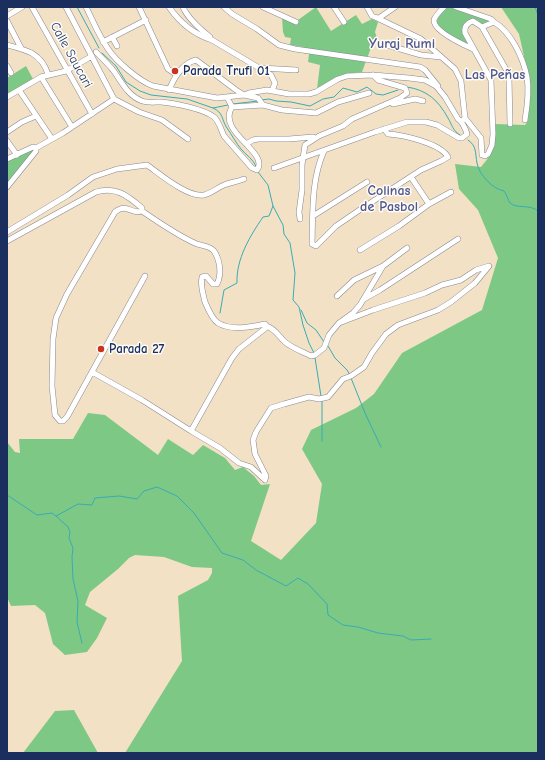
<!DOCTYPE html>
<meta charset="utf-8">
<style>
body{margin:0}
#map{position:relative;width:545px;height:760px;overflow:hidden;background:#f3e1c5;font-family:"Comic Neue",sans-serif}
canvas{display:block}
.frame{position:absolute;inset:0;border:8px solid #1b2f5e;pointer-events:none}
</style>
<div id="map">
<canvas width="545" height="760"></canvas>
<div class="frame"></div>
</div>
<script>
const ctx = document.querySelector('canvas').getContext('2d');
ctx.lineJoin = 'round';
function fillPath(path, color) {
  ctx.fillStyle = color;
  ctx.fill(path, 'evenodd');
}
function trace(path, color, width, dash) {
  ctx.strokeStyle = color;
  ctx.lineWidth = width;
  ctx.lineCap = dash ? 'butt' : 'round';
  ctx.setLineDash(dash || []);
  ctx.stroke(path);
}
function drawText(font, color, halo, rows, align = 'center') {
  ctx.font = font + ' "Comic Neue",sans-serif';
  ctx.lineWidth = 3;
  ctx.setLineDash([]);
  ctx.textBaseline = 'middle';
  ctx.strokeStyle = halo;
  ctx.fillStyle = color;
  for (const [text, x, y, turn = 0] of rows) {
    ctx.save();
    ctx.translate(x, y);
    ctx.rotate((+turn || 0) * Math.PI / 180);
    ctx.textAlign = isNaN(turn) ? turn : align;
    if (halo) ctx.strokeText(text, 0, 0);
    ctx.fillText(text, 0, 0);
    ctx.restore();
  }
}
fillPath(new Path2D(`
 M316,7L331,31L356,15L362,24L372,19L378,22L375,32L378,41L372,45L362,72C340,74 336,78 317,89L320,65L308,62L309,54L303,53V47L290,45L291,38L285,37L283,32L282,17L298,25V20Z
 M446,7C457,7 478,17 489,21L482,24C482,24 478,20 477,20C472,18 463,22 462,28C461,34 466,40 469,46C462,43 436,29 437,21C438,16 443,11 446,7Z
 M501,7H538V753H125L182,661L178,596L208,580L212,573V568L192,567L164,557L135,555L129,558L118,569L90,592L85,605L107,618L97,638L87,652L65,655L53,644L45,613L35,605L11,606L7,597V442L15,452L20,453L19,439H73L88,413L105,415L158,455L168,439L193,455L203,445L225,458L235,470L243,467L254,476L261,485L270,484L251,541L281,560L316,523L322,484L302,449L311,430L356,408L374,394L402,353L482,310L498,258L478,210L459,189L455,164L481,167C496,149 495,147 495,124L525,125L528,121L529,98L528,74L519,34Z
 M26,66L33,79L7,94V78Z
 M34,149V152L19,168V170L7,184V160Z
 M74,710L98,753H23L55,711Z`), '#7ec885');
trace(new Path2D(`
 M77,7L99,48
 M535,7L538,15
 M102,53L116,66L126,82L140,91L151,95L187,99L213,108L228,105
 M407,87C427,90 438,100 448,118C452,125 453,131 460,135
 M261,100L269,99L276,101L291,102L310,106L323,99L334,97L343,88L357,92L367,87L376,94L383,95L398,90
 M233,104L258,101
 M213,108C224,113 221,119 227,128C232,135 236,143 241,149C246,155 253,159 256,166
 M468,140C477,146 475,153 477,163C479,175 493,189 504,191C507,195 508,200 510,203C516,209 531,204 538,211
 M258,172L268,185L273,206L283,225L284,234L290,243L295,273L293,300L299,307L303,325L309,343L314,353
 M301,310L307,323L316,330L324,342
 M220,313L224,290L237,283C236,259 250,236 263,217L269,216L273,206
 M328,346L335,358L347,370L350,375
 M315,358L321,396
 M351,378L365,413L381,447
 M322,401V441
 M7,495L37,515L52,513L56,516L78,504L92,505L95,498L119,496L137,499L144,491L157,487L177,496L194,513L222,553L243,560L256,570L286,586L298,578L308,584L327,604L328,615L343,625L358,627L378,633L403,636L411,640L431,639
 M56,516L68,527L70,532L69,538L73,548L72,557L73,579L78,601L77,622L82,643`), '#39abb3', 1);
const minor = new Path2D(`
 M32,7L92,114
 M66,7L114,99L139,112L162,120L188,139
 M86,7C93,21 99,36 108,49C116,61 139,81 153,86L217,98L244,95L249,93L267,90L289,94H309L316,92L338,79L347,76L373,75L409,78L425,80L436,86L445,97L458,119C462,121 466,130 467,134L462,138H459L437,125L426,122H407L375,132L274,168
 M139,7L168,69L177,75
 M169,7C180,23 193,34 212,40L271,75L275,83L272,91
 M183,7C188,19 200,29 210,37
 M224,7L232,14L257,29L279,45L295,49L420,67L425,70L438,86
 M263,7L296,22
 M334,7L344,22
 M367,7L372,16L375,17L421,39L455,69L461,81L465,118L463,120
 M444,7C441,10 435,16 434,20C433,31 464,45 473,49
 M456,7L491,19L494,22
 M7,16L22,7
 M379,18L395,7
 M7,21L21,48
 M482,27L494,22C511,32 523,57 527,77C529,89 527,108 525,120
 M112,37L117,46
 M103,42L146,20
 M380,43L421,55L441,57
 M7,45C27,50 41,53 48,74
 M96,52C102,58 108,64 113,70C122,82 127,95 142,101C148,103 155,102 161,102C174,103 204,109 214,117C219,121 221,130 224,136L252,168L257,170C270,152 216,132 232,107L227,97
 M7,66L11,73
 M261,68L296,70
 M41,77L72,127
 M19,90L52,139
 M169,90C174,78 182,63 196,60L236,90L244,95L258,98L263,105
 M7,97L41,77L66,71L92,56
 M393,104L415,99L423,101
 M232,107L263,105L282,110L316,113L338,102L369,93
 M465,118L481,138L482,155L485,156L488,154L492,145L493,134L491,80L465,33C464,27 467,23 473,21L482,27L507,71L509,78L510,124
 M7,132L22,122L36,116
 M7,141L17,155
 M246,144L253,140L258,139H289L313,137
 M36,148L63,133L114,99
 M324,151C311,180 313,213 312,244L316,246L336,226L358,211L421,170L441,161L448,157C440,143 403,135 388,134L384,129
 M7,159L33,147L36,148V151L7,187
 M411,177L429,204
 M142,211C158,222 180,237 197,244C203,246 210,246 214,251C220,260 222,274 217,284H213L206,276L202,277C200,285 203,294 205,302C208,309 212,319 218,323C231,331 251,327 265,324L267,327L239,349L232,358L191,431
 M313,216L367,182
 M300,219L299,212L302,190V165L305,145L319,136L343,126L352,119L400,98L407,93L405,88L378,80L373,75
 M7,232L68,195L93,177L117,169L147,165C160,174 188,198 204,195C212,193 217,188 224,185C231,182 237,182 244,179
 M7,241L96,192C115,186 127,195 142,208V211C131,215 127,202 115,212L67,294L56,318L53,339L52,386L55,415L60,421H63L67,417L145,276
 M360,250L399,226L429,204L451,192
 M337,296L354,280L383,266L407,248
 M364,299L380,290L458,239
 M266,326C275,328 279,337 285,342C292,348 303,352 311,356L315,355L324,348L329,335L339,323L353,313L360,305L383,266
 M92,372L142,400L191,431L220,448L239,463L251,467L265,480L266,476L255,454L253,440L256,432L271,408L284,404L309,397L319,399L328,397L343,379L351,376L364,367L372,353L386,334L398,325L438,310L451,302L475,283L489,266L476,270L461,280L442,285L425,293L373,310L339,323`);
trace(minor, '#878892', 6);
trace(minor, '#fff', 5);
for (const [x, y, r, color] of [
 [175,71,4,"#c8321e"],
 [101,349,4,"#c8321e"]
]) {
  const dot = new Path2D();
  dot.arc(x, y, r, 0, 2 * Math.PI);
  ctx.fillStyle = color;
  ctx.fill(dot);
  trace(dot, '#fdfcf7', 1.5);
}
drawText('13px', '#1b2f5e', '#fdfcf7', [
 ["Calle Saucari",71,55,61]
]);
drawText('bold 13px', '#1b2f5e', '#fdfcf7', [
 ["Parada Trufi 01",183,71],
 ["Parada 27",109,349]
], 'left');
drawText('bold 14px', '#52578e', '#fdfcf7', [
 ["Yuraj Rumi",402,44],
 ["Las Peñas",495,75],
 ["Colinas",389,191],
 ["de Pasbol",389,207]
]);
</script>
